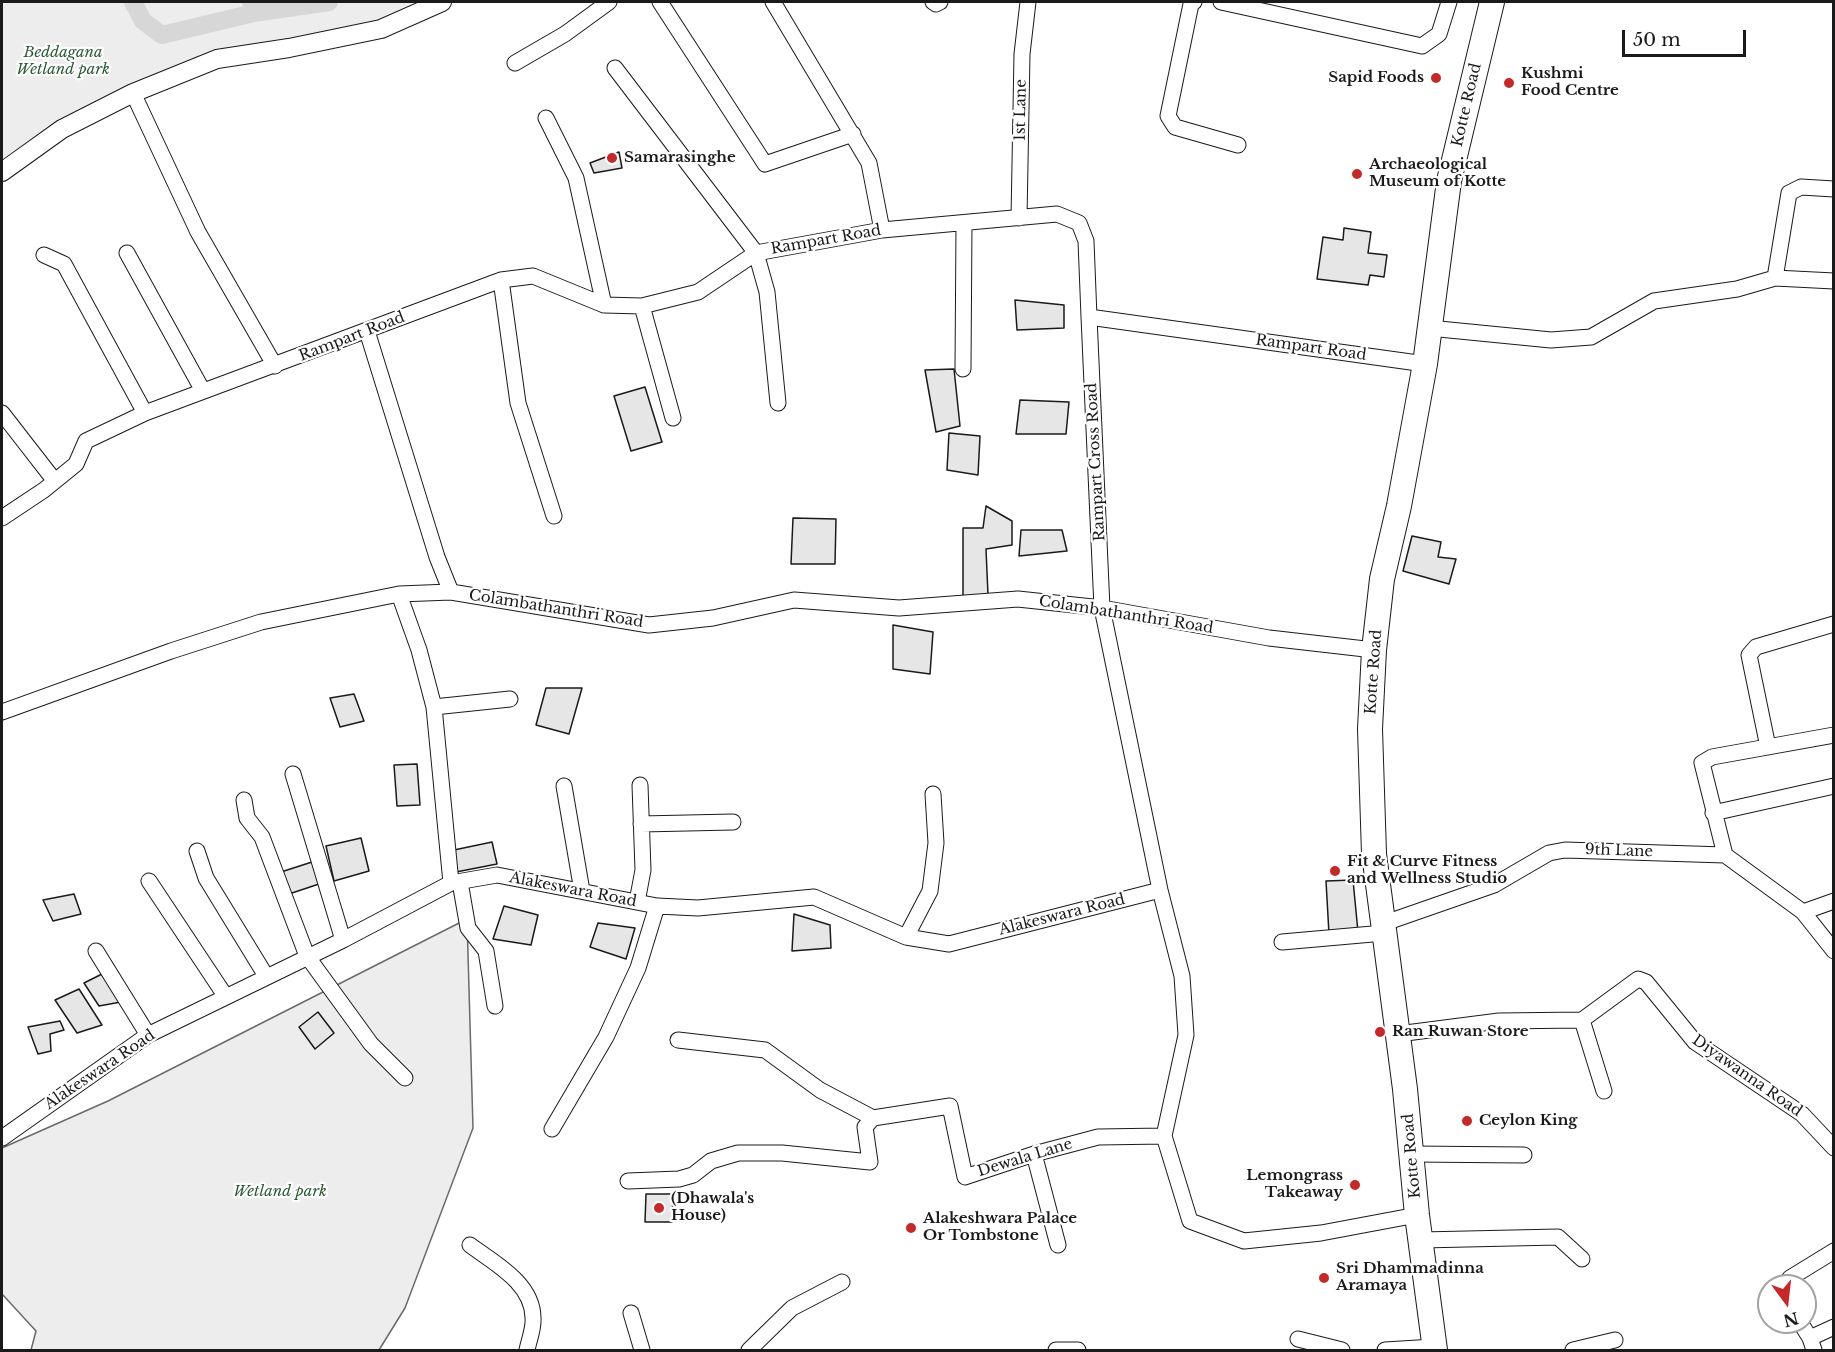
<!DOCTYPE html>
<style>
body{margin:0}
#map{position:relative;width:1835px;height:1352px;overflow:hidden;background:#fff;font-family:"Libre Baskerville",serif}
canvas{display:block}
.frame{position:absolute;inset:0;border:3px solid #1a1a1a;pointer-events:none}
.north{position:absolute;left:1757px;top:1274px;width:60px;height:60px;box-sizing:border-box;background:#fff;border:2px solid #a3a3a3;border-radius:50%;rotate:165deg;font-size:16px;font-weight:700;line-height:24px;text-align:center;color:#1a1a1a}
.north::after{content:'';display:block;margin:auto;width:21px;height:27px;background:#c62828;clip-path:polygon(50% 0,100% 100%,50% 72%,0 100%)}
.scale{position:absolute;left:1622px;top:30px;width:124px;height:27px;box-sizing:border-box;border:3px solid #1a1a1a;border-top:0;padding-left:8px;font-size:18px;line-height:21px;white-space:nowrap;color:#1a1a1a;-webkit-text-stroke:4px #fff;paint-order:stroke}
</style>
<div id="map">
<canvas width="1835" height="1352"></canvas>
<div class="frame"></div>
<div class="north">N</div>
<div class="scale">50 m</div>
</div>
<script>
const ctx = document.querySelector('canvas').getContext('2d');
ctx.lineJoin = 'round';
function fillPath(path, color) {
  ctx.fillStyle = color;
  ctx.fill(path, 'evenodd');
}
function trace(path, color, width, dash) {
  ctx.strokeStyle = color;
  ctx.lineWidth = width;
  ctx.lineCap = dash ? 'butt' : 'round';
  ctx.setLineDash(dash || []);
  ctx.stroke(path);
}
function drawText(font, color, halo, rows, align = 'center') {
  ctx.font = font + ' "Libre Baskerville",serif';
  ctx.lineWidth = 4.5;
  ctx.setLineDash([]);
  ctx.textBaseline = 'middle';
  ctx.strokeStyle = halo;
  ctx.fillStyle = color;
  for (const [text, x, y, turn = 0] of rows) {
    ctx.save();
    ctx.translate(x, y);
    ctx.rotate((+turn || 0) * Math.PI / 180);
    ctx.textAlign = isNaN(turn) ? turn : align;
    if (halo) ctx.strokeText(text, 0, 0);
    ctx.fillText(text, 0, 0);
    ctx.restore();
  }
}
const built = new Path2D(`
 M2,2H442L381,29L217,59L133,93L2,172Z
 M467,919L473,1128L405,1308L379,1350H31L36,1331L2,1294V1148L108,1101Z`);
fillPath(built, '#ededed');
trace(built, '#6a6a6a', 1.5);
trace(new Path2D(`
 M133,2L143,21L162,35L254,13
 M251,2L254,13L329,2`), '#d7d7d7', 18);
const building = new Path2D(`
 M619,152L622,168L594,173L590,163Z
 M1344,228L1371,232L1368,253L1387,255L1384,277L1370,275L1368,285L1317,279L1323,237L1343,240Z
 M1015,300L1064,305V328L1017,330Z
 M954,369L960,426L936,432L925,370Z
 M645,387L662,442L631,451L614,396Z
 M1020,400L1069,402L1066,434H1016Z
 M949,433L980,436L978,475L947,470Z
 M986,506L1012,521V545L986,549L988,595L963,597V528H983Z
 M793,518L836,519L835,564H791Z
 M1021,530H1062L1067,551L1019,556Z
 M1412,536L1441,542L1438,557L1456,559L1449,584L1403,571Z
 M893,625L933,632L930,674L893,669Z
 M546,688H582L569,734L536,725Z
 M354,694L364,721L340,727L330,698Z
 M417,764L420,805L397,806L394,765Z
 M361,838L369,871L334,881L326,846Z
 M492,842L497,864L456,872L454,850Z
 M312,862L319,884L289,894L281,872Z
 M1353,880L1358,932L1329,934L1326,881Z
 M74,894L81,914L53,921L43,900Z
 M504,906L538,915L531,945L493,939Z
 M794,914L830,925L831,948L792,951Z
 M598,923L635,928L626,959L590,947Z
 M104,973L121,1002L99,1006L84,983Z
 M79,989L102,1025L77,1033L55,1000Z
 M318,1012L334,1033L315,1049L299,1027Z
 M60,1021L64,1030L50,1034L51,1051L38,1054L28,1027Z
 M646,1194H673L672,1222H645Z`);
fillPath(building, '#e6e6e6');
trace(building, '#1a1a1a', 1.5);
const minor = new Path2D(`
 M660,2L765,164L853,134
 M773,2L869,163L882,230
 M933,2L936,4L940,2
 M1194,2L1191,4L1168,116L1175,127L1238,145
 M1221,2L1422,46L1439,34L1449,2
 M515,63L565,34L609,2
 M615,68L756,253L767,292L778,403
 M133,93L198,232L275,366
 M546,118L576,178L604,305
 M1019,218L1022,54L1028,2
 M127,253L203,391
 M44,255L64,264L145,413
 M1775,278L1834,281
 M501,280L518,403L554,516
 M642,306L673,418
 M1089,317L1102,608L1160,890L1182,976L1186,1035L1164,1136L1190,1221L1244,1241L1321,1233L1417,1215
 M1429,328L1551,340L1591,337L1654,301L1737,289L1775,278L1789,193L1801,187L1834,189
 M367,331L437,557L451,592
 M963,369L964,224
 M2,413L54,480
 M2,518L44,490L76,464L86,441L145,413L501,280L533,276L604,305L642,306L698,292L756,253L882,230L1057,214L1079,223L1086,241L1089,317L1425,364
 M399,594L419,650L434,707L451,883
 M434,707L510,699
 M2,712L171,651L261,622L399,594L451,592L649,625L713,618L794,600L899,608L1018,599L1102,608L1269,638L1374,650
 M1768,747L1749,655L1756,647L1834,624
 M293,774L343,940
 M564,786L582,891
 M244,800L247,818L262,837L307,956L371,1044L405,1078
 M1713,813L1834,786
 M641,824L733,822
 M197,851L206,878L266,976
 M1725,855L1702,763L1712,757L1834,735
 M149,881L226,997
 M460,882L468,928L486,951L495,1006
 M637,902L643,870L640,785
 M1803,912L1834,901
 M1382,924L1494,885L1549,853L1565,850L1725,855L1803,912L1834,951
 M906,937L930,891L936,843L933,794
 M1282,942L1384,933
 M96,951L148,1035
 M1582,1020L1604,1091
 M1398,1034L1499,1021L1582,1020L1638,979L1646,982L1695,1042L1802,1114L1834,1148
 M678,1040L765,1050L820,1090L873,1118L950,1106L965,1177L1034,1154L1098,1137L1164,1136
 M552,1129L606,1037L638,968L657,906
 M2,1138L148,1035L343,940L451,883L497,875L657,906L698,908L814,897L906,937L949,944L1160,890
 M1034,1154L1058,1245
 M1412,1154L1524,1155
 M628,1181L679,1179L693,1175L711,1161L738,1153H782L870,1162L865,1127L873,1118
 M1421,1240L1558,1237L1582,1259
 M470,1245C494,1263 533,1283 533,1318C534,1328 529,1340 527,1350
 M1785,1286L1790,1278L1834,1251
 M631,1313L642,1350
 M1800,1322L1810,1338L1814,1350
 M1810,1338L1834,1327
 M1298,1339L1342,1350
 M749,1350L792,1308L842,1282
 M1056,1350H1078
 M1385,1350L1434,1347
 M1573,1350L1615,1340`);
const tertiary = new Path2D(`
 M2,172L62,129L133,93L217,59L289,48L381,29L442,2`);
const primary = new Path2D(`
 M1435,1350L1417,1215L1405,1089L1374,854L1370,729L1374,650L1382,579L1399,506L1425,364L1449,181L1492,2`);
trace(minor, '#1a1a1a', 17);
trace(tertiary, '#1a1a1a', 20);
trace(primary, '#1a1a1a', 26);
trace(minor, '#fff', 15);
trace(tertiary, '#fff', 18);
trace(primary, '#fff', 24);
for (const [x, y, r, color] of [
 [1436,78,6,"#c62828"],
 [1509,83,6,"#c62828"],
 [612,158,6,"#c62828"],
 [1357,174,6,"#c62828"],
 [1335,871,6,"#c62828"],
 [1380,1032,6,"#c62828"],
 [1467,1121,6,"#c62828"],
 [1355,1185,6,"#c62828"],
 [659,1208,6,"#c62828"],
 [911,1228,6,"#c62828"],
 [1324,1278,6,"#c62828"]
]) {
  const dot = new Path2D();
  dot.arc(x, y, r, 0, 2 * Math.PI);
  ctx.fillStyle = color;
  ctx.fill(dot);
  trace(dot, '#fff', 2);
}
drawText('italic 15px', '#2b5a34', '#fff', [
 ["Beddagana",63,53],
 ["Wetland park",63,70],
 ["Wetland park",280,1192]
]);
drawText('bold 15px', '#1a1a1a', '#fff', [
 ["Kushmi",1521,74],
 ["Food Centre",1521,91],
 ["Sapid Foods",1424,78,"right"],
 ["Samarasinghe",624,158],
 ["Archaeological",1369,165],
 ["Museum of Kotte",1369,182],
 ["Fit & Curve Fitness",1347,862],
 ["and Wellness Studio",1347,879],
 ["Ran Ruwan Store",1392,1032],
 ["Ceylon King",1479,1121],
 ["Lemongrass",1343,1176,"right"],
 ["Takeaway",1343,1193,"right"],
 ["(Dhawala's",671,1199],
 ["House)",671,1216],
 ["Alakeshwara Palace",923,1219],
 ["Or Tombstone",923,1236],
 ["Sri Dhammadinna",1336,1269],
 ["Aramaya",1336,1286]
], 'left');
drawText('15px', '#1a1a1a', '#fff', [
 ["Kotte Road",1467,105,-77],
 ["1st Lane",1021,110,-89],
 ["Rampart Road",826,240,-10],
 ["Rampart Road",352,337,-21],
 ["Rampart Road",1311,348,8],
 ["Rampart Cross Road",1096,462,-93],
 ["Colambathanthri Road",556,609,9],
 ["Colambathanthri Road",1126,615,9],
 ["Kotte Road",1374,672,-86],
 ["9th Lane",1619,851,2],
 ["Alakeswara Road",573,890,11],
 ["Alakeswara Road",1062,915,-14],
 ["Alakeswara Road",100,1070,-34],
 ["Diyawanna Road",1747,1076,35],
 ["Kotte Road",1412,1156,-95],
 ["Dewala Lane",1025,1158,-17]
]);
</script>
